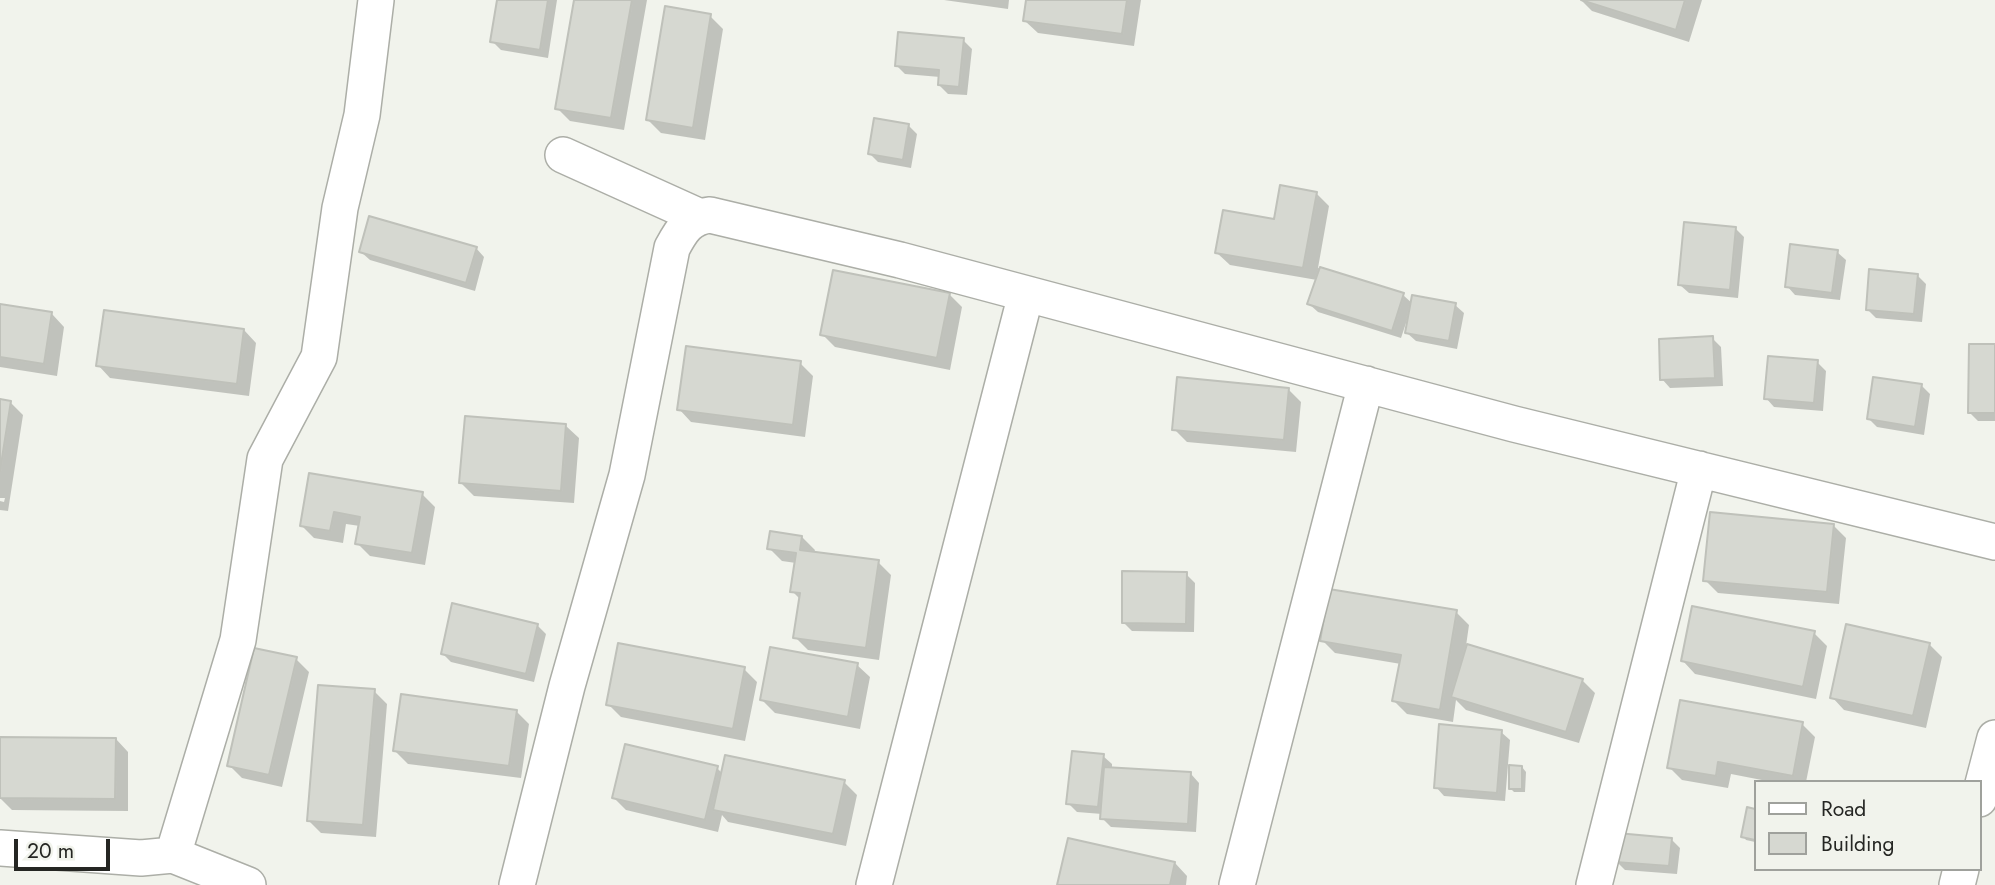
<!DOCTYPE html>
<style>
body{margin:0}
#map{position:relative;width:1995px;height:885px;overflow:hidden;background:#f1f3ec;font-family:Jost,sans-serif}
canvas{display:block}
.legend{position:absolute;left:1754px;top:780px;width:228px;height:91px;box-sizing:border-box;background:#f1f3ec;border:2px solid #9fa19c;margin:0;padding:9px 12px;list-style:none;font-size:21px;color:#252623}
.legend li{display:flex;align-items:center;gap:14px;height:35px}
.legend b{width:35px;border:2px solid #9fa19c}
.scale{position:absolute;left:14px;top:839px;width:96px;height:32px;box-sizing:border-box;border:4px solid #252623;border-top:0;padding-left:9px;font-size:21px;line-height:24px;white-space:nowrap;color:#252623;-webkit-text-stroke:5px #f1f3ec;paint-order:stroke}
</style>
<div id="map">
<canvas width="1995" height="885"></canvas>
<ul class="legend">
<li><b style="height:9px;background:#fff"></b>Road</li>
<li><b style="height:19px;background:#d6d8d1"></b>Building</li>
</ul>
<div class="scale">20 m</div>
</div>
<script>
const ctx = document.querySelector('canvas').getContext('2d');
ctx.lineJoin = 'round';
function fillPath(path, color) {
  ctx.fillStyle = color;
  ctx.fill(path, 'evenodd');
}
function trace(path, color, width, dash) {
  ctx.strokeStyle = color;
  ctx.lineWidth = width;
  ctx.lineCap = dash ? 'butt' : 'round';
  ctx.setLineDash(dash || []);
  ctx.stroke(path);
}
fillPath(new Path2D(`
 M499,0H557L548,58L501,50L492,41Z
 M576,0H647L624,130L570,121L557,108Z
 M944,0H1009L1008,9Z
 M1028,0H1141L1134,46L1038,33L1025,21Z
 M1581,0H1702L1689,42L1592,11Z
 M710,16L723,29L705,140L661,133L648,120Z
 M963,40L972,49L967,95L948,94L939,85L940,77L905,74L896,65Z
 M908,125L917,134L911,168L878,162L870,154Z
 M1316,193L1329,206L1318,268L1403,295L1413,304L1455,305L1464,313L1457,349L1416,341L1407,333L1410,318L1408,317L1401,338L1318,312L1309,304L1317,280L1230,265L1217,253L1275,221Z
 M1735,228L1744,237L1738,298L1689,293L1680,285Z
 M476,248L484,257L475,291L370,260L361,252Z
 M1837,252L1846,260L1840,300L1795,295L1787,286Z
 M1917,275L1926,284L1922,322L1876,318L1867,309Z
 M949,294L962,307L950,370L835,347L822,334Z
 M0,306L52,314L64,327L57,376L0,367Z
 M244,330L256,343L249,396L110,378L98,365Z
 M1712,338L1721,347L1723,386L1670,388L1662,379Z
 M1995,346V421H1978L1969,412Z
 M1817,362L1826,371L1823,411L1774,407L1766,398Z
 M800,363L813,376L805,437L691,422L679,409Z
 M1921,385L1930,394L1924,435L1877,427L1868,418Z
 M1288,389L1301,402L1296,452L1187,442L1174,429Z
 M0,401L10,402L23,415L8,511L0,510V501L4,502L5,498H0Z
 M566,426L579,438L574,503L474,496L461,483Z
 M310,475L422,494L435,507L425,565L370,556L357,543L360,526L346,524L343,543L314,538L301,525Z
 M1833,525L1846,538L1839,604L1718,593L1705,580Z
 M802,537L815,550L814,553L878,562L891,575L879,660L808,650L795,637L801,600L792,591L796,563L782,561L769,548Z
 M1186,574L1195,583L1194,632L1132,631L1123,622Z
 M1456,612L1469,625L1466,646L1582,680L1595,693L1579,743L1466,710L1456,700L1453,722L1407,714L1394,701L1401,664L1335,653L1322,640Z
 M537,625L546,634L534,682L451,662L442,653Z
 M1814,633L1827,646L1816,699L1695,674L1683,661Z
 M1929,644L1942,657L1926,728L1844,710L1832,697Z
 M296,659L309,672L282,787L242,778L229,765Z
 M857,665L870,677L860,729L775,713L762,700Z
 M744,669L757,682L745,741L621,717L608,704Z
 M374,691L387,704L376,837L321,833L308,820Z
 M516,711L529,724L521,778L408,764L395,751Z
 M1802,724L1815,737L1806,782H1772L1731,774L1728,788L1682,780L1669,767Z
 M1501,732L1510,740L1505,801L1444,796L1436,787Z
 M0,739H116L128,752V811L12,810L0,798Z
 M1103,756L1112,764V769L1191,774L1199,783L1196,832L1111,827L1102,818V814L1077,812L1068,803Z
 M1522,767L1526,772L1525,792H1514L1510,788Z
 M717,768L723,774L844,782L857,795L846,846L728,822L722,815L718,832L626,810L613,797Z
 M1749,809L1755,810V842L1746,840L1743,836Z
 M1671,839L1680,848L1677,874L1625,870L1616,861Z
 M1175,863L1187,876L1186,885H1059Z`), '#0003');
const building = new Path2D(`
 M497,0H548L540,50L490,42Z
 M574,0H632L611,118L555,109Z
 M1026,0H1127L1122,34L1023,21Z
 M1581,0H1685L1676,30Z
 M665,6L711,14L693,128L646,120Z
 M898,32L964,38L959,87L938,85L939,70L895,66Z
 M874,118L909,124L903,160L868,154Z
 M1280,185L1317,192L1303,268L1215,253L1223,210L1274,219Z
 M369,216L477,247L466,283L359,252Z
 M1684,222L1736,227L1730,290L1678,285Z
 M1790,244L1838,250L1832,293L1785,287Z
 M1320,267L1404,293L1392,331L1307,304Z
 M1869,269L1918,274L1914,314L1866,310Z
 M833,270L950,293L937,358L820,335Z
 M1412,295L1456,303L1449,341L1405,333Z
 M0,304L52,312L44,364L0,357Z
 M104,310L244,329L237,384L96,366Z
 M1713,336L1715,378L1660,380L1659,339Z
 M1969,344H1995V413H1968Z
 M686,346L801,361L793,425L677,410Z
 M1768,356L1818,360L1814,403L1764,399Z
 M1177,377L1289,388L1284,440L1172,430Z
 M1873,377L1922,384L1915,427L1867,419Z
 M0,399L11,401L0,471Z
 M465,416L566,424L561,491L459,483Z
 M309,473L423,492L412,553L355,544L360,517L334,512L330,531L300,526Z
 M1710,512L1834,524L1827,592L1703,581Z
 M770,531L802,536L800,550L879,560L866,648L793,638L800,593L790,592L796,553L767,549Z
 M1122,571L1187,572L1186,624L1122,623Z
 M1329,589L1457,610L1440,710L1392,701L1401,655L1320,641Z
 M452,603L538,624L526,674L441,654Z
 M1692,606L1815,631L1803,687L1681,661Z
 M1846,624L1930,643L1913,716L1830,698Z
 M618,643L745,667L733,729L606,705Z
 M1467,644L1583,679L1566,732L1451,697Z
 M770,647L858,663L848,717L760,700Z
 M254,648L297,657L269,775L227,766Z
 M318,685L375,689L363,825L307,821Z
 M401,694L517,710L509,766L393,751Z
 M1680,700L1803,722L1793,776L1718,762L1716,776L1667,768Z
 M1439,724L1502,730L1497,793L1434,788Z
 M0,737L116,738L115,799L0,798Z
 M625,744L718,766L705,820L612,798Z
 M1072,751L1104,754L1098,807L1066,804Z
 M725,755L845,780L833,834L713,810Z
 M1509,765L1522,766V789H1509Z
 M1104,767L1191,772L1188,824L1100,819Z
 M1747,807L1755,809V840L1741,837Z
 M1617,833L1672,838L1669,866L1615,862Z
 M1068,838L1175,862L1170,885H1057Z`);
fillPath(building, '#d6d8d1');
trace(building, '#bfc1ba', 2);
const minor = new Path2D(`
 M563,155L698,216
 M1979,799L1995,738
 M0,848L141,858L173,855L248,885
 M173,855L238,640L265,459L319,357L340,208L362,115L376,0
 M517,885L567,686L627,475L672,248C681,231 689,217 710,215L900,260L1514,424L1995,542
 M874,885L1026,294
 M1237,885L1366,384
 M1594,885L1699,469
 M1957,885L1961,869`);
trace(minor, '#acaea7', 38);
trace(minor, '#fff', 35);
</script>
